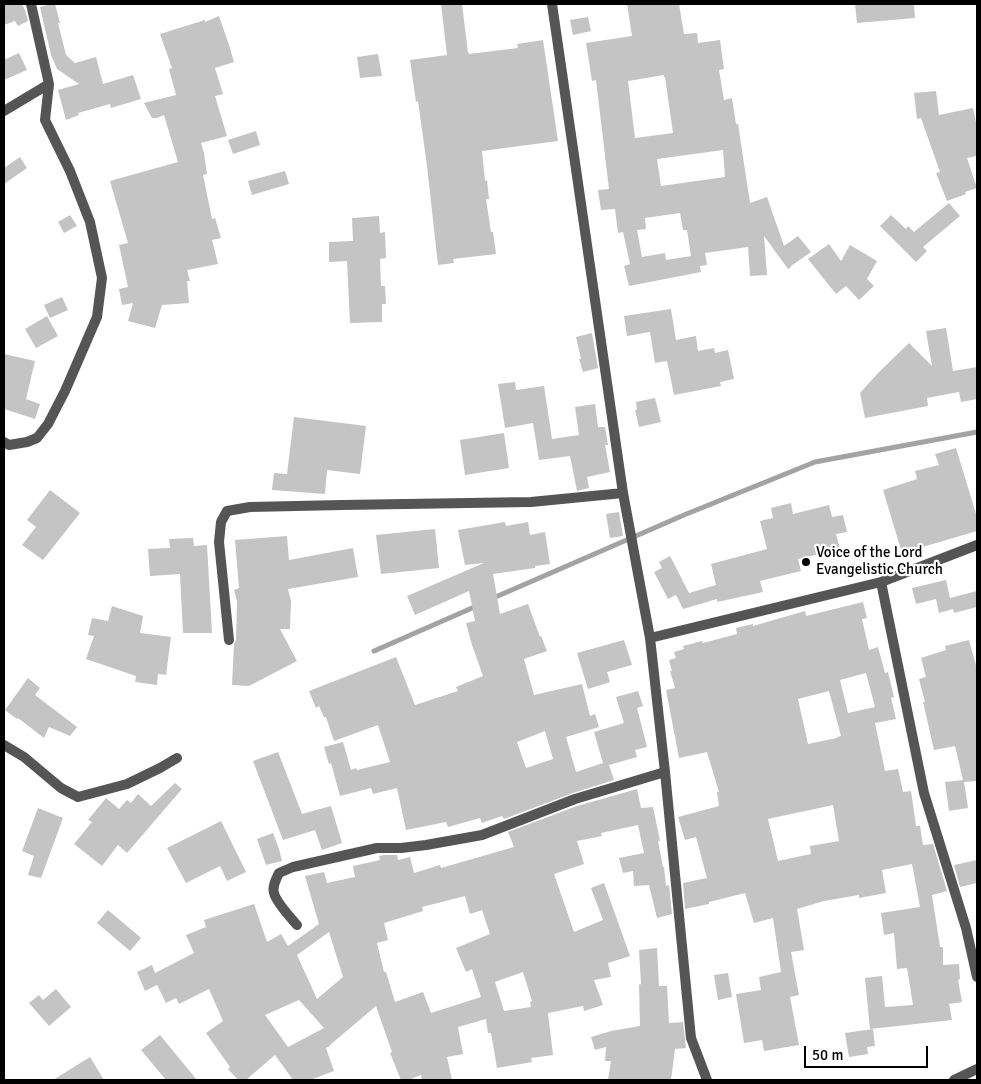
<!DOCTYPE html>
<style>
body{margin:0}
#map{position:relative;width:981px;height:1084px;overflow:hidden;background:#fff;font-family:Signika,sans-serif}
canvas{display:block}
.frame{position:absolute;inset:0;border:5px solid #000;pointer-events:none}
.scale{position:absolute;left:804px;top:1046px;width:124px;height:22px;box-sizing:border-box;border:2px solid #000;border-top:0;padding-left:6px;font-size:15px;line-height:18px;white-space:nowrap;color:#000;-webkit-text-stroke:4px #fff;paint-order:stroke}
</style>
<div id="map">
<canvas width="981" height="1084"></canvas>
<div class="frame"></div>
<div class="scale">50 m</div>
</div>
<script>
const ctx = document.querySelector('canvas').getContext('2d');
ctx.lineJoin = 'round';
function trace(path, color, width, dash) {
  ctx.strokeStyle = color;
  ctx.lineWidth = width;
  ctx.lineCap = dash ? 'butt' : 'round';
  ctx.setLineDash(dash || []);
  ctx.stroke(path);
}
function fillPath(path, color) {
  ctx.fillStyle = color;
  ctx.fill(path, 'evenodd');
}
function drawText(font, color, halo, rows, align = 'center') {
  ctx.font = font + ' Signika,sans-serif';
  ctx.lineWidth = 4.5;
  ctx.setLineDash([]);
  ctx.textBaseline = 'middle';
  ctx.strokeStyle = halo;
  ctx.fillStyle = color;
  for (const [text, x, y, turn = 0] of rows) {
    ctx.save();
    ctx.translate(x, y);
    ctx.rotate((+turn || 0) * Math.PI / 180);
    ctx.textAlign = isNaN(turn) ? turn : align;
    if (halo) ctx.strokeText(text, 0, 0);
    ctx.fillText(text, 0, 0);
    ctx.restore();
  }
}
trace(new Path2D(`
 M491,599L684,515L815,462L977,432
 M374,651L479,605`), '#a3a3a3', 5);
fillPath(new Path2D(`
 M4,4H22L25,10L28,21L18,26L15,21L4,25Z
 M51,4H55L60,23H58L66,55L75,63L96,57L103,84L133,75L141,99L111,108L110,104L78,113L79,115L66,120L58,90L79,84L57,69L51,55L40,7Z
 M441,4H462L468,53H469V54L518,48L517,44L543,40L558,141L482,151L485,181L487,180L489,199H486L491,232H493L496,254L453,259L454,263L438,265L427,166L418,101L416,102L410,60L447,55Z
 M627,4H679L684,34L697,33L698,43L720,40L724,69L719,70L724,100L732,98L736,124H738L750,203L767,197L784,246L798,236L811,252L791,266V267L788,269L764,236L767,275L750,276L748,247L705,253L707,265L700,266L701,272L629,286L624,266L630,264L623,232L618,233L615,209L601,210L598,190L609,189L596,80L592,81L586,43L632,36ZM664,75V77H665L673,133L635,138L628,81ZM723,150L725,177L661,186L657,159ZM680,213L683,230H687L691,256L666,260L665,253L642,257L637,230L646,229L645,218Z
 M855,4H914L915,18L857,23Z
 M219,16L229,45L234,62L215,68L223,94L215,96L227,136L201,143L204,153L207,174L203,175L212,219L215,218L221,238L212,240L218,264L187,270L190,281H187L189,303L162,305L155,328L128,321L133,303L122,305L119,289L128,287L119,245L128,243L110,181L178,162L164,115L157,118H152L144,103L176,95L169,69L172,68L160,34L205,20V22Z
 M588,17L591,31L573,35L570,20Z
 M19,53L27,70L4,80V60Z
 M378,54L382,76L360,78L357,57Z
 M936,91L939,115L973,108L977,127V156L967,158L977,188L965,192L966,194L947,201L936,173L940,172L921,118L917,119L914,93Z
 M256,131L260,145L233,154L228,140Z
 M20,157L27,168L4,184V168Z
 M285,171L289,184L252,195L248,181Z
 M949,203L960,216L923,247L927,251L916,262L880,226L891,215L906,229L908,226L914,232Z
 M70,215L77,226L64,233L58,222Z
 M379,216L380,233L385,232L386,258L380,259L381,286H385L386,304H382V322L350,323L347,261L329,262V242L353,241L352,218Z
 M829,244L841,261L850,245L877,261L867,279L874,286L859,300L846,286L836,294L808,259Z
 M62,297L68,310L50,318L44,305Z
 M671,309L676,340L696,336L698,351L714,348L715,353L728,350L734,379L720,382L721,386L674,395L667,361L655,363L650,332L627,336L624,316Z
 M47,316L58,336L36,348L25,329Z
 M946,328L953,371L977,367V399L961,402L959,392L927,398L928,406L865,418L860,393L878,373L909,343L932,366L926,331Z
 M592,333L598,368L583,372L579,359H581L576,337Z
 M4,354L35,361L26,399L40,404L35,419L4,409Z
 M515,382L516,390L544,386L552,439L579,435L575,407L595,404L598,427H605L608,445H605L610,472L587,477L589,488L577,491L570,456L539,460L533,423L505,428L498,384Z
 M655,398L661,422L639,427L635,410H637L636,402Z
 M294,417L366,426L360,474L327,470L325,494L272,490L274,473L287,474Z
 M504,433L509,468L465,475L460,440Z
 M956,448L977,517V531L902,553L883,490L917,479L915,471L939,465L935,454Z
 M50,490L80,513L43,560L22,545L36,527L27,520Z
 M791,503L793,514L829,505L832,517L843,515L847,532L836,534L840,549L798,559L801,571L760,581L763,592L717,602V599L683,609L676,595L668,599L654,572L662,568L659,562L670,556L689,593L716,585L711,564L767,549L760,521L773,518L771,508Z
 M619,512L623,536L610,538L606,514Z
 M505,522L506,526L528,522L530,535L545,532L550,564L535,566V568L493,574L500,614L528,604L540,637L541,636L547,651L524,659L534,695L582,684L590,716L595,714L599,727L566,737L576,772L603,763L594,732L624,723L616,697L638,691L643,706L637,708L647,747L635,750L637,757L609,765L614,780L573,793L504,819L502,816L482,823L480,818L448,827L446,822L406,830L397,788L373,794L371,788L340,796L331,763L329,764L324,747L343,742L351,770L356,768L357,770L390,762L378,725L334,741L326,717H324L319,706L316,708L309,691L396,657L415,705L458,691L456,687L483,676L472,645L466,623L475,621L469,591L415,615L407,596L484,563L465,565L458,530ZM545,731L553,759L526,768L517,742Z
 M435,529L439,568L381,574L376,535Z
 M287,536L289,560L353,548L358,577L288,589L291,601L290,629H280L297,661L249,686L232,685L234,644L236,640L237,601L234,590L239,588L235,540Z
 M193,538L194,546L207,545L212,633H183L180,574L150,576L148,549L170,548L169,539Z
 M946,580L950,598L977,591V607L954,613L953,609L939,613L936,599L916,604L912,588Z
 M863,602L867,618L862,619L869,650L878,647L885,673L888,672L894,697L891,698L896,719L875,723L885,771L898,769L903,792L911,791L916,826H920L923,845L933,844L947,891L932,895L940,947H943V965L959,964L960,979L958,980L962,1002L949,1004L952,1020L870,1029L865,978L882,976L885,1007L913,1005L907,968L897,969L894,933L884,935L881,913L920,907L912,864L882,870L886,893L859,898V895L824,901L797,909L804,950L791,952L799,995L790,997L799,1045L764,1051L762,1040L744,1043L736,994L761,990L759,977L781,972L773,918L754,923L745,893L709,902V904L685,909L683,883L707,878L696,837L685,840L678,817L719,806L717,792H719L707,752L679,758L666,690L675,688L670,671H672L669,660L676,658L674,652L684,649L683,646L702,641L703,643L737,634L736,628L753,624V626L805,611L806,616ZM866,673L875,707L848,713L840,680ZM829,691L841,736L837,737V738L808,744L798,699ZM833,805L839,841L810,846L811,854L778,861L768,819Z
 M112,606L143,616L140,633L171,637L166,675L158,674L157,685L135,682L136,676L86,659L94,636L88,635L92,618L108,621Z
 M624,640L632,665L607,672L610,682L588,689L577,653Z
 M969,640L977,669V781L964,782L968,808L949,811L945,782L963,780L955,746L934,750L923,702H925L919,679L926,677L921,658L946,650L945,646Z
 M28,678L40,688L35,695L77,727L70,736L49,727L44,738L18,718L17,719L5,710Z
 M278,752L302,814L331,806L342,843L322,850L315,830L283,840L253,761Z
 M175,783L182,789L127,853L118,845L102,866L74,844L92,822L88,820L106,798L119,809L127,800L131,803L138,794L151,806Z
 M637,789L641,808L653,807L660,841H658L663,867H664L666,886L669,885L672,914L657,918L649,885L634,886L633,871L623,873L619,858L644,853L638,825L601,833L602,836L577,841L584,864L554,874L574,932L603,920L591,888L604,883L630,956L608,963L611,977L594,980L603,1005L584,1011L583,1006L548,1013L553,1055L531,1058L532,1062L497,1068L491,1033H488L486,1019L458,1027L463,1054L447,1057L452,1080H422L421,1075L408,1080H401L390,1053L392,1052L376,1006L330,1045V1046L326,1048L334,1071L310,1080H293L275,1055L246,1080H238L228,1069L230,1067L206,1033L223,1021L209,989L179,1004L176,998L166,1003L157,985L145,991L137,972L152,965L155,973L194,953L186,935L206,927L204,920L254,904L267,942L281,934L288,946L319,924L305,876L324,872L327,883L355,877L353,866L380,860L379,856L384,855H397L398,860L410,857L414,873L440,865L441,868L514,847L508,832L577,806ZM465,896L470,914L482,910L490,934L456,948L466,972L472,969L481,997L431,1013L423,992L395,1002L386,972H384L377,943L388,940L384,923L423,911L422,907ZM329,932L343,977L317,999L297,955ZM523,972L532,1001L530,1002L531,1007L504,1011L495,982ZM299,1000L324,1028L288,1047L265,1015Z
 M38,808L63,818L41,878L28,875L34,856L22,851Z
 M221,821L246,872L227,881L220,866L186,883L167,848Z
 M273,833L279,849L282,861L266,865L257,839Z
 M977,860V883L960,887L954,865Z
 M108,910L141,938L130,951L97,923Z
 M657,948L659,986H667L669,1023L683,1022L686,1048L675,1049L671,1080H608L611,1061H605L606,1047L595,1050L591,1037L611,1031L640,1026L639,985L641,984L639,950Z
 M728,973L732,997L718,1000L714,975Z
 M56,989L71,1007L49,1026L29,1003L39,995L43,1000Z
 M873,1029L875,1046L867,1047L868,1054L849,1057L845,1033Z
 M160,1035L197,1080H166L141,1050Z
 M90,1057L104,1080H53Z`), '#c4c4c4');
trace(new Path2D(`
 M552,4L623,493L650,638L665,772L691,1038L707,1080
 M4,111L49,84
 M4,442L9,445L27,442L37,438L48,424L65,391L97,317L102,278L90,222L70,171L45,120L49,84L31,4
 M881,582L924,793L966,928L977,977
 M650,638L881,582L977,545
 M229,640L219,542L221,522L227,511L250,507L342,505L531,502L623,493
 M4,745L24,757L61,788L78,797L127,784L160,768L177,758
 M297,925C290,917 276,902 274,893C272,887 276,879 279,873L293,867L377,848H401L426,845L482,835L575,799L665,772
 M954,1080L977,1069`), '#555', 10);
for (const [x, y, r, color] of [
 [806,562,5,"#000"]
]) {
  const dot = new Path2D();
  dot.arc(x, y, r, 0, 2 * Math.PI);
  ctx.fillStyle = color;
  ctx.fill(dot);
  trace(dot, '#fff', 2);
}
drawText('15px', '#000', '#fff', [
 ["Voice of the Lord",816,553],
 ["Evangelistic Church",816,570]
], 'left');
</script>
